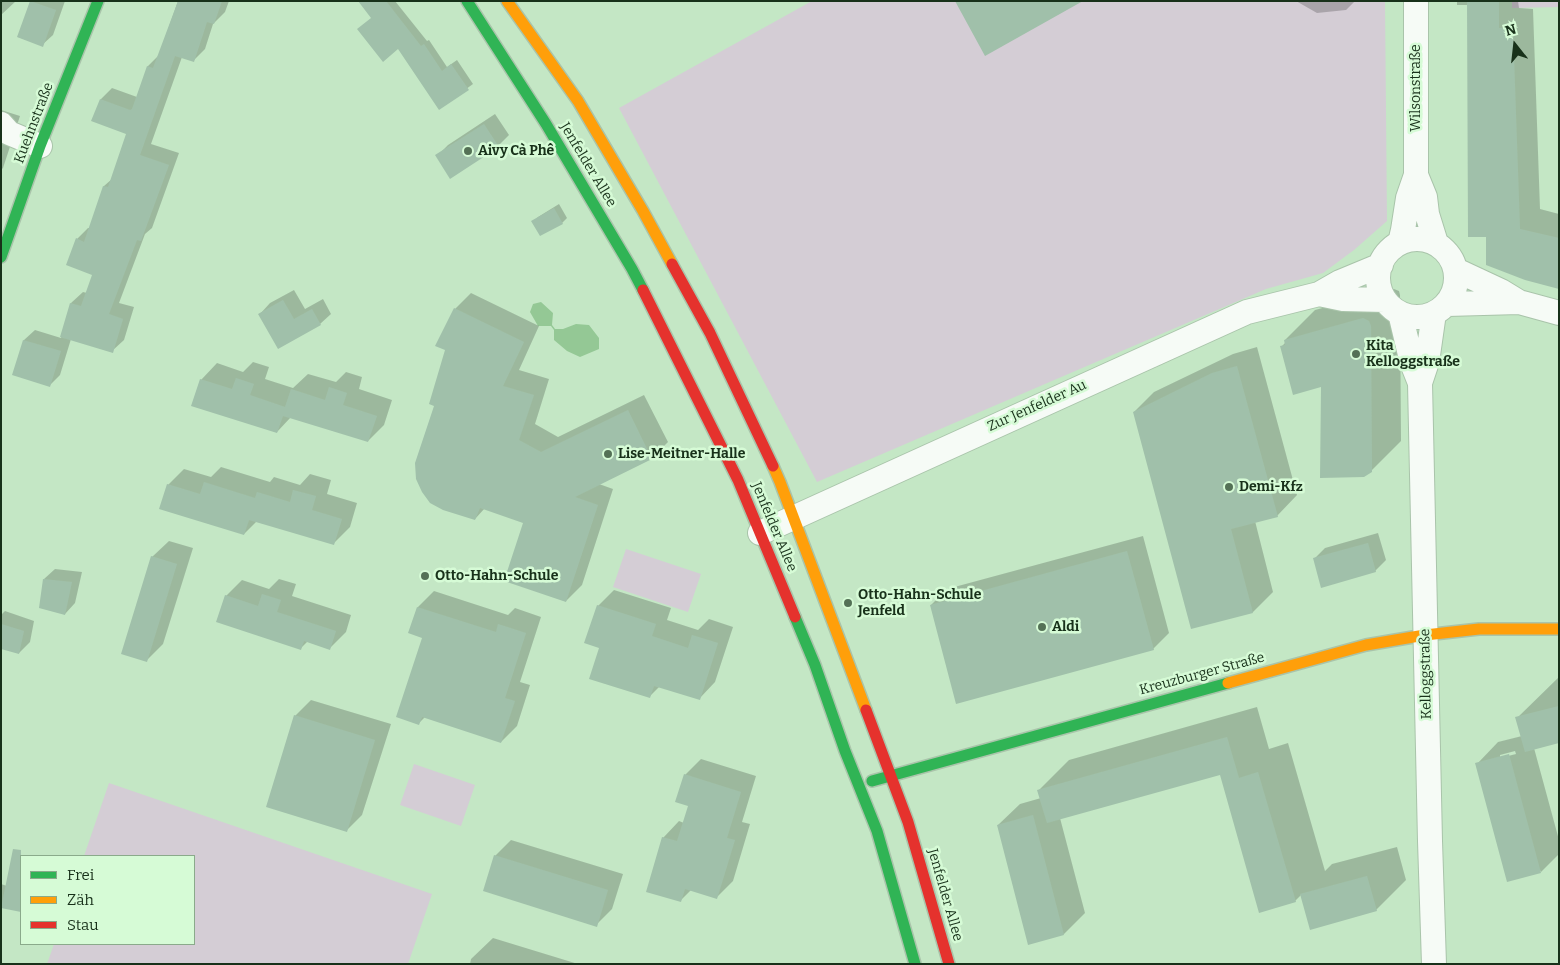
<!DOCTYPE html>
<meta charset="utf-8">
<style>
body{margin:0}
#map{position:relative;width:1560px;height:965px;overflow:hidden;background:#c4e7c5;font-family:Bitter,serif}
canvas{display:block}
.frame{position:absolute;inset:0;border:2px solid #18311a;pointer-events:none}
.legend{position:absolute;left:20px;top:855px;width:175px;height:90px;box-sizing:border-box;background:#d6fbd6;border:1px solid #8aaa8b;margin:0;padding:6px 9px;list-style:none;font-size:15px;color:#18311a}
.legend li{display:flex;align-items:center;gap:10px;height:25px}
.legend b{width:25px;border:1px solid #8aaa8b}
.north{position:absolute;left:1490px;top:20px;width:50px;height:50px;-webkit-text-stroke:4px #d6fbd6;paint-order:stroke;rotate:344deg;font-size:14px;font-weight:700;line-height:20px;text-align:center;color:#18311a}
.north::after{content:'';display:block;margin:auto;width:18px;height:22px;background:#18311a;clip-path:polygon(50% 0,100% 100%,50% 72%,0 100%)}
</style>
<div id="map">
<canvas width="1560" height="965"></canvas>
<div class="frame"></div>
<ul class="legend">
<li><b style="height:6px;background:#30b455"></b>Frei</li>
<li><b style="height:6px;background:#ff9f0a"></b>Zäh</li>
<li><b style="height:6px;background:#e5322d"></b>Stau</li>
</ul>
<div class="north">N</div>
</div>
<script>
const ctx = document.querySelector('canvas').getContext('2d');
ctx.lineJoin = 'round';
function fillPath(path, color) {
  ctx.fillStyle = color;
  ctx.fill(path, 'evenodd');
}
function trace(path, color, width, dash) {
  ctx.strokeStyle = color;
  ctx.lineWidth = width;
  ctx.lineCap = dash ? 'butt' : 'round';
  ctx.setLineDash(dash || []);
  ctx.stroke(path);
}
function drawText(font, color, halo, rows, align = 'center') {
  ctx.font = font + ' Bitter,serif';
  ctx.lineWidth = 5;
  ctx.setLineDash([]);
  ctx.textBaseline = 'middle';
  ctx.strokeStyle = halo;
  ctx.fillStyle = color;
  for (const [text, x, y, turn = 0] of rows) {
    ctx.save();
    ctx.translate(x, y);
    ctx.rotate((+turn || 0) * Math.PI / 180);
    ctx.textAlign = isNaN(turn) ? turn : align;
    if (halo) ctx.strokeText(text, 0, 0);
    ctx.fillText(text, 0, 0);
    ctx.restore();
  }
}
fillPath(new Path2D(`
 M812,1H1385L1387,221L1354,250L1323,273L1266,289L817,482L619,108Z
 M1512,1H1559V7L1512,8Z
 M626,549L701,574L688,612L613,587Z
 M414,764L475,785L461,826L400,805Z
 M109,783L432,894L408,964H47L54,944H194V856H84Z`), '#d4cdd5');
fillPath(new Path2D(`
 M541,302L553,313L552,325L555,329H563L576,324L589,325L599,338V349L580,357L567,351L554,340V330L551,326H538L530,312L533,304Z`), '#94c895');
fillPath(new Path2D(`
 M1,1H16L1,15Z
 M31,1H65L53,35L42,45L18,37Z
 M178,1H229L225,12L213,24L205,49L193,61L182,57L151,144L179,153L152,228L145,234L119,303L134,307L124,340L112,351L71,339L60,375L50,385L14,374L24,340L35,330L61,338L71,303L83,292L87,293L93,274L77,239L88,228H90L104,186L112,179L128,133L93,121L101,99L112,88L137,97L148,66L159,55Z
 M360,1H395L427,41L429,40L447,67L457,60L473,84L440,108L399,47Z
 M1296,1H1355L1346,10L1317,13Z
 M1457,1H1518L1519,8L1533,9L1540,209L1559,214V287L1488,236L1468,5H1457Z
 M1,110L20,116L3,168L1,170Z
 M495,114L509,135L498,146L451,177L437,156L448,145Z
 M559,204L567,218L562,223L533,222L538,217Z
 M1394,289L1399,291L1400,295L1401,441L1371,471L1322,386L1281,347L1286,342L1285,340L1315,310Z
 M294,290L305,309L323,299L331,314L320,324L260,314L270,303Z
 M471,293L539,326L519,370L549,379L535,424L558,437L644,395L668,442L652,458L599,484L613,489L582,585L566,601L524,522L485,508L475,519L446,349L455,309Z
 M1257,347L1297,495L1277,516L1255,521L1273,592L1253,612L1192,628L1134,412L1154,392L1233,354Z
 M253,362L269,367L265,379L293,388L308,374L336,382L346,372L362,377L359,389L392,400L384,425L368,441L291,417L277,432L201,380L217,363L243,372Z
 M221,467L270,482L274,477L300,485L310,474L331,480L327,494L357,503L350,527L334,543L257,521L244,534L168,485L184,469L211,477Z
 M1378,533L1386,560L1375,571L1314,559L1325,548Z
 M1143,536L1169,633L1153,649L931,605L947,589Z
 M169,541L193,548L163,644L147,660L152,557Z
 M55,569L82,572L75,603L65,614L44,579Z
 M279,579L296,584L292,596L351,615L346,632L330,648L308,641L300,649L226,596L242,580L269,589Z
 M614,590L671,608L667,620L698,630L709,619L733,627L715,682L699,699L660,686L649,697L601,647L598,606Z
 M434,591L508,615L515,608L541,617L520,682L530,685L517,726L501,742L425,717L419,723L423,637L410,633L418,607Z
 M5,611L34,621L30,642L19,653L1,648V615Z
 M1559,677V741L1534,748L1559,840V854L1541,872L1477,764L1498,742L1522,736L1517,718ZM1515,751L1516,754L1500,758V755Z
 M311,700L391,724L362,815L346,831L295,716Z
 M1257,707L1269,749L1288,743L1325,871L1332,864L1397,847L1406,880L1376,910L1302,894L1295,901L1221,773L1060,818L1085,913L1064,934L1029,943L998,825L1020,804L1041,798L1039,790L1069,760Z
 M701,759L756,776L742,822L750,824L733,881L717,897L692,889L680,901L663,838L679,821L684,823L690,805L685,775Z
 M511,840L623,874L612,909L596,925L495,856Z
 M21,859V911L1,907V884L7,886Z
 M493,938L578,964H470L471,959Z`), '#0003');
fillPath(new Path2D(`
 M30,1L56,10L43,47L17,37Z
 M178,1H222L214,24L207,22L194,62L175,56L140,155L169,165L141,241L137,240L109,314L123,319L113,353L60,337L70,303L81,306L92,275L66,265L76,238L84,242L103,186L108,187L126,134L91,121L100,99L130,110L132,109L147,66L153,68Z
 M358,1H386L421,46L424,44L442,71L451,64L469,90L439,110L398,49L383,62L357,29L371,18Z
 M955,1H1083L985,56Z
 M1467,1H1499V28H1513L1520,229L1559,238V289L1525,280L1486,265V237H1468Z
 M484,124L499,147L450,179L435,155Z
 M554,208L563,224L540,236L531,221Z
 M283,300L294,319L312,309L321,325L278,349L258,314Z
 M454,308L524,342L503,386L534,395L519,440L541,452L628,410L652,459L575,497L598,505L566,602L504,581L523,523L480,508L475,520L443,510L430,503L422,492L416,479L415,463L434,406L429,404L445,350L435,346Z
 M1363,318L1369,321L1371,326L1372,472L1364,477L1320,478L1321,387L1293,395L1280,346L1285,345L1284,340Z
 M23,340L61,351L50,387L12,375Z
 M1237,366L1278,517L1231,529L1253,613L1191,629L1133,412L1212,373Z
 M236,378L254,384L250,395L285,407L291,389L325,400L329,387L347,393L343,405L377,416L368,442L283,416L277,433L191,406L200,379L232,389Z
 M204,482L255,498L257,492L290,502L293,490L316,496L312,510L342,519L334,545L249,520L244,535L159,509L167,484L200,494Z
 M1368,543L1376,572L1321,588L1313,558Z
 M1127,551L1154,650L956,704L930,605Z
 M151,556L177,564L147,662L121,654Z
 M43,579L72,582L65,615L39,608Z
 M262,594L281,600L277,612L336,631L330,650L304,641L301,650L216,622L225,595L258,606Z
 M597,605L656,624L652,636L688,648L692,635L718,643L700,700L654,686L650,698L589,679L599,648L584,643Z
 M417,607L496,632L498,624L526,633L505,698L515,701L501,743L422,717L419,725L396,717L422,638L408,633Z
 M1,624L24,631L19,654L1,649Z
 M1559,706V743L1525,752L1515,717Z
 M294,715L375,740L347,832L266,807Z
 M1227,737L1239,778L1258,772L1296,902L1259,913L1220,775L1047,823L1037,790Z
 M1509,754L1541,873L1507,882L1475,763Z
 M684,774L741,792L727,838L735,840L717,899L685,889L681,902L646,892L662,837L677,841L688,806L675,802Z
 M1033,815L1064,935L1028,945L997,825Z
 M13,849L21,850V912L1,908Z
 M494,855L608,890L597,927L483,891Z
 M1367,876L1377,911L1310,930L1300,894Z`), '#a0c0aa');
const street = new Path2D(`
 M1,124L9,133L40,146
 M1416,175L1425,197L1427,214L1436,243
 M1378 278a39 39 0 1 1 78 0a39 39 0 1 1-78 0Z
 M1400,243L1403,230L1408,198L1416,175V1
 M1456,270L1501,291L1519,302L1559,313
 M1319,294L1343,299L1385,300
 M1447,304L1519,302
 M1400,313L1412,363L1420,383L1430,841L1434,964
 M1420,383L1427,362L1434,313
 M760,533L1247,312L1319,294L1340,282L1381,265`);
const fast = new Path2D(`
 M467,1L546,124L632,269L643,290
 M1,257L40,146L98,1
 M795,617L815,665L845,751L877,831L915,964
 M872,781L1228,683`);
const slow = new Path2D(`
 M507,1L578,101L643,211L672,264
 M773,466L780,482L866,710
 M1228,683L1366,645L1425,635L1479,629H1559`);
const jam = new Path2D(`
 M672,264L710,333L773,466
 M643,290L738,480L795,617
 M866,710L908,822L949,964`);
trace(street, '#a9c4aa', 26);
trace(fast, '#a9c4aa', 14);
trace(slow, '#a9c4aa', 14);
trace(jam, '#a9c4aa', 14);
trace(street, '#f6fbf6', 24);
trace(fast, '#30b455', 11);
trace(slow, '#ff9f0a', 11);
trace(jam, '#e5322d', 11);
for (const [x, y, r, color] of [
 [468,151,5,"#547156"],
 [1356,354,5,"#547156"],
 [608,454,5,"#547156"],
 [1229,487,5,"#547156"],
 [425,576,5,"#547156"],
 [848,603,5,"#547156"],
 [1042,627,5,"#547156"]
]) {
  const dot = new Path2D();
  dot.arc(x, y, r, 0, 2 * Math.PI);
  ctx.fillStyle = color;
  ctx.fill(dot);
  trace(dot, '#d6fbd6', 2);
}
drawText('14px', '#18311a', '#d6fbd6', [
 ["Wilsonstraße",1416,88,-90],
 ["Kuehnstraße",34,123,-69],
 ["Jenfelder Allee",588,165,59],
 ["Zur Jenfelder Au",1037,406,-24],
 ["Jenfelder Allee",774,527,67],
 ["Kreuzburger Straße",1202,674,-15],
 ["Kelloggstraße",1426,674,-91],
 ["Jenfelder Allee",945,895,74]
]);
drawText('bold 14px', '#18311a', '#d6fbd6', [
 ["Aivy Cà Phê",478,151],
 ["Kita",1366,346],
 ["Kelloggstraße",1366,362],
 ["Lise-Meitner-Halle",618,454],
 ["Demi-Kfz",1239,487],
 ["Otto-Hahn-Schule",435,576],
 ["Otto-Hahn-Schule",858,595],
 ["Jenfeld",858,611],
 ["Aldi",1052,627]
], 'left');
</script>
